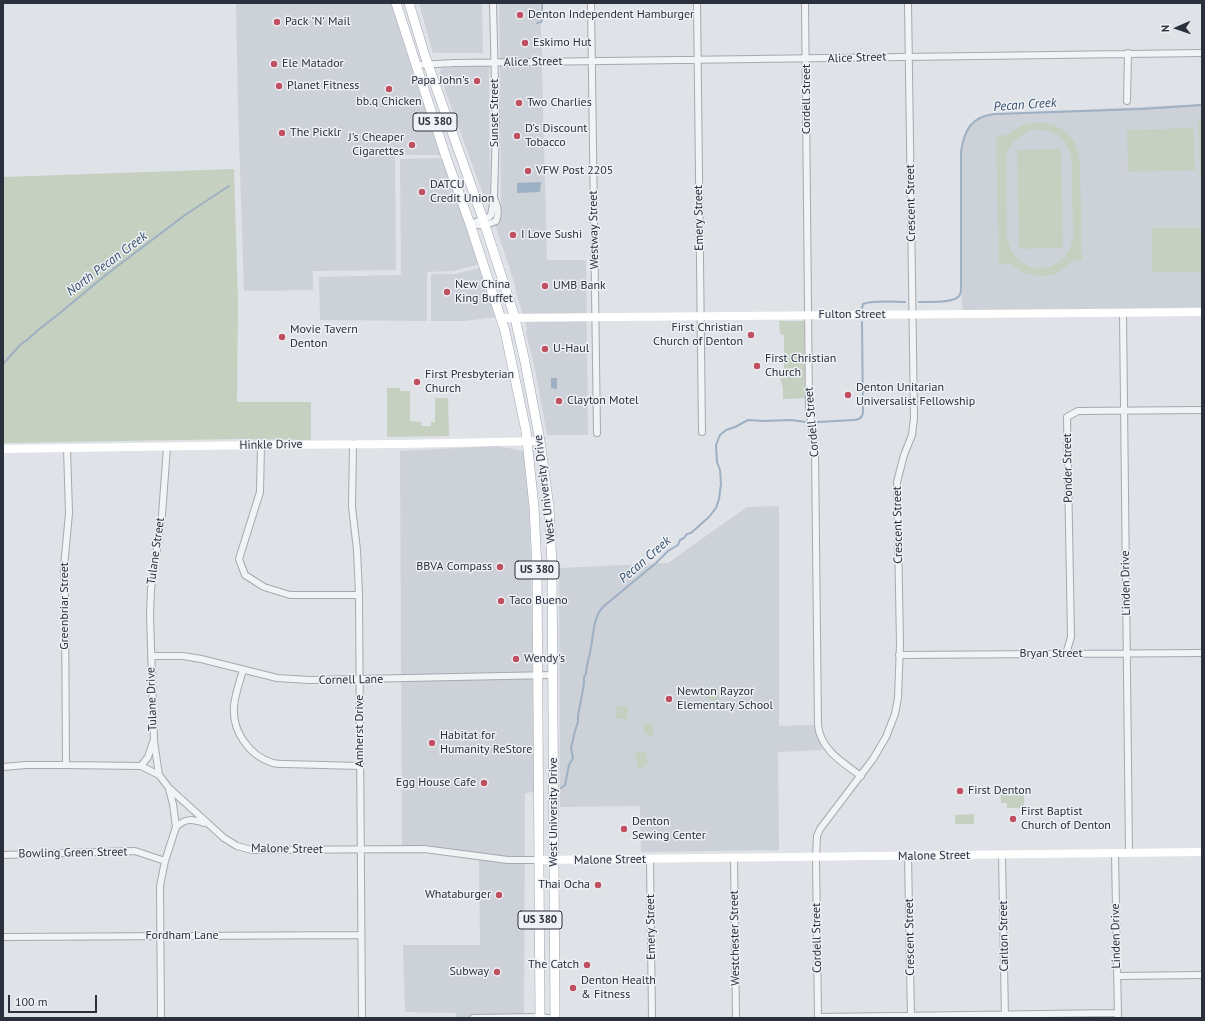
<!DOCTYPE html>
<style>
body{margin:0}
#map{position:relative;width:1205px;height:1021px;overflow:hidden;background:#dfe2e7;font-family:"PT Sans",sans-serif}
canvas{display:block}
.frame{position:absolute;inset:0;border:4px solid #2a303c;pointer-events:none}
.north{position:absolute;left:1157px;top:8px;width:40px;height:40px;-webkit-text-stroke:3px #eef1f5;paint-order:stroke;rotate:268deg;font-size:11px;font-weight:700;line-height:16px;text-align:center;color:#2a303c}
.north::after{content:'';display:block;margin:auto;width:14px;height:18px;background:#2a303c;clip-path:polygon(50% 0,100% 100%,50% 72%,0 100%)}
.scale{position:absolute;left:8px;top:995px;width:89px;height:18px;box-sizing:border-box;border:2px solid #2a303c;border-top:0;padding-left:5px;font-size:12px;line-height:14px;white-space:nowrap;color:#2a303c;-webkit-text-stroke:3px #eef1f5;paint-order:stroke}
</style>
<div id="map">
<canvas width="1205" height="1021"></canvas>
<div class="frame"></div>
<div class="north">N</div>
<div class="scale">100 m</div>
</div>
<script>
const ctx = document.querySelector('canvas').getContext('2d');
ctx.lineJoin = 'round';
function fillPath(path, color) {
  ctx.fillStyle = color;
  ctx.fill(path, 'evenodd');
}
function trace(path, color, width, dash) {
  ctx.strokeStyle = color;
  ctx.lineWidth = width;
  ctx.lineCap = dash ? 'butt' : 'round';
  ctx.setLineDash(dash || []);
  ctx.stroke(path);
}
function drawText(font, color, halo, rows, align = 'center') {
  ctx.font = font + ' "PT Sans",sans-serif';
  ctx.lineWidth = 3;
  ctx.setLineDash([]);
  ctx.textBaseline = 'middle';
  ctx.strokeStyle = halo;
  ctx.fillStyle = color;
  for (const [text, x, y, turn = 0] of rows) {
    ctx.save();
    ctx.translate(x, y);
    ctx.rotate((+turn || 0) * Math.PI / 180);
    ctx.textAlign = isNaN(turn) ? turn : align;
    if (halo) ctx.strokeText(text, 0, 0);
    ctx.fillText(text, 0, 0);
    ctx.restore();
  }
}
fillPath(new Path2D(`
 M236,3H391L443,155H395L396,270L313,271V290L244,291L238,108Z
 M419,3H482L483,53H433Z
 M499,3H540L542,58L500,59Z
 M472,66H489L490,200H485L439,73L442,68Z
 M500,66H542L547,260H586L588,435H547L535,369L526,333L527,328L515,289V285L495,224L501,216Z
 M1202,104V307L963,314L961,288V159L964,138L968,129L973,123L977,120L986,116L993,114Z
 M444,158L480,264L453,271L427,272V321L320,320L319,277L401,275L400,159Z
 M480,268L495,317L465,321H431V274H454Z
 M496,446L524,451L529,506L531,561L534,792L525,793L524,1018H456V1013L405,1012L403,945H480L479,857L402,849L400,451Z
 M779,506V726L814,725L822,750L778,752L779,850L641,852L640,806L560,807L559,568L668,563L747,507Z`), '#cdd1d8');
fillPath(new Path2D(`
 M1202,118V177L1200,175L1198,119Z
 M1041,122C1064,125 1077,138 1080,162L1082,260C1080,260 1075,260 1073,261C1069,262 1065,268 1061,271C1043,281 1023,276 1009,262L1007,264H999L996,135H1005L1007,136C1016,126 1027,123 1041,122ZM1033,130C1055,128 1068,140 1072,161L1073,238C1065,279 1013,278 1007,236L1006,157C1010,143 1019,134 1033,130Z
 M1194,128L1195,170L1128,172L1127,130Z
 M1061,149L1063,248L1019,249L1017,150Z
 M234,169L238,302L237,402H311V440L238,439L3,443V177Z
 M1152,228H1202V272H1152Z
 M779,321H804L805,398L783,399V388L780,379L784,377V335L780,334Z
 M387,388H400V391H410V421L421,422V426H431V422H435V398H448L449,436L387,437Z
 M707,687H718V700H707Z
 M617,706H628L627,719H616Z
 M648,722L651,723L653,725L654,734L651,736C645,734 642,731 644,724Z
 M643,751L645,752L648,762L647,765L643,768L638,767L635,754L637,752Z
 M999,788H1024V808H1007V803H1001V792Z
 M974,814V824H955V815Z`), '#c5d0c1');
fillPath(new Path2D(`
 M541,182L540,192L517,193V183Z
 M551,378H557V389L551,388Z`), '#9eb0c3');
trace(new Path2D(`
 M537,23L541,22L542,20V3
 M919,302C927,302 953,303 958,297C961,295 961,291 961,288V152C964,130 972,116 995,114L1141,109L1202,105
 M862,308L863,304C874,300 894,302 905,302
 M3,364L21,344L27,340L38,330L55,317L107,274L185,215L229,186
 M817,422L854,420C859,420 862,418 863,413L862,322
 M561,788L565,785L569,765L573,758L571,748L575,731L578,722V716L584,684V677L586,674C586,665 590,656 591,647C594,632 593,617 604,606L656,563L668,551L678,545L680,540L684,538L687,534L691,533L701,524L709,517L716,508L719,499L721,484L720,470L717,462L716,445L720,435L726,430L735,427L748,420L764,421L791,420L806,422`), '#9eb0c3', 2);
const street = new Path2D(`
 M591,3L597,433
 M697,3L702,432
 M805,3L809,408L815,450L818,725C820,749 843,763 861,776
 M416,65L455,63L1202,53
 M1127,101L1128,53
 M470,224L489,217L491,215L494,198L496,124L493,3
 M471,224L484,226L496,221C499,214 498,207 495,200
 M1123,313L1129,853
 M353,444L352,507L357,550L359,595L362,1018
 M261,445L260,492L239,559L245,575L264,587L290,595H359
 M1066,654L1071,637L1067,417L1078,411L1202,410
 M899,655L1202,653
 M151,656H183L201,659L277,678L309,680L553,675
 M243,670C240,681 235,694 234,706C232,731 249,756 273,763C277,764 281,764 285,764L360,766
 M66,765L65,601L64,567L69,513L67,448
 M141,766L148,757L153,742
 M3,767L26,765H66L141,766L159,775L169,788L224,838L237,846L252,850L424,849L508,860H540
 M159,775L154,741L150,615L151,589L162,515L167,447
 M176,827C186,818 192,819 204,823
 M1115,854L1118,1018
 M3,855L135,851L165,861
 M1002,855L1005,1018
 M908,856L911,1018
 M734,858L736,1018
 M650,859L652,1018
 M3,937L361,935
 M1117,976L1202,975
 M818,1017L1117,1013
 M161,1018L160,886L165,861L176,827L173,804L169,789
 M473,1018L540,1017L549,1018
 M818,1018L816,857L817,836L820,829L873,759L886,737L895,714L898,698L900,644L897,482L904,455L912,435L914,418L908,3`);
const primary = new Path2D(`
 M396,3L446,157L470,224L505,331L526,431L534,507L537,569L540,1018
 M409,3L425,56L483,219L515,318L525,362L540,441L549,507L552,564L555,1018`);
trace(street, '#a5a9b0', 8);
trace(primary, '#a0a7b1', 10);
trace(street, '#f1f3f5', 6);
trace(new Path2D(`
 M501,318L1202,312
 M3,449L261,445L401,444L540,441
 M540,860L1202,852`), '#fff', 8);
trace(primary, '#fff', 9);
for (const [x, y, r, color] of [
 [520,15,4,"#c05061"],
 [277,22,4,"#c05061"],
 [525,43,4,"#c05061"],
 [274,64,4,"#c05061"],
 [477,81,4,"#c05061"],
 [279,86,4,"#c05061"],
 [389,89,4,"#c05061"],
 [519,103,4,"#c05061"],
 [282,133,4,"#c05061"],
 [517,136,4,"#c05061"],
 [412,145,4,"#c05061"],
 [528,171,4,"#c05061"],
 [422,192,4,"#c05061"],
 [513,235,4,"#c05061"],
 [545,286,4,"#c05061"],
 [447,292,4,"#c05061"],
 [751,335,4,"#c05061"],
 [282,337,4,"#c05061"],
 [545,349,4,"#c05061"],
 [757,366,4,"#c05061"],
 [417,382,4,"#c05061"],
 [848,395,4,"#c05061"],
 [559,401,4,"#c05061"],
 [500,567,4,"#c05061"],
 [501,601,4,"#c05061"],
 [516,659,4,"#c05061"],
 [669,699,4,"#c05061"],
 [432,743,4,"#c05061"],
 [484,783,4,"#c05061"],
 [960,791,4,"#c05061"],
 [1013,819,4,"#c05061"],
 [624,829,4,"#c05061"],
 [598,885,4,"#c05061"],
 [499,895,4,"#c05061"],
 [587,965,4,"#c05061"],
 [497,972,4,"#c05061"],
 [573,988,4,"#c05061"]
]) {
  const dot = new Path2D();
  dot.arc(x, y, r, 0, 2 * Math.PI);
  ctx.fillStyle = color;
  ctx.fill(dot);
  trace(dot, '#eef1f5', 1.5);
}
for (const [x, y, w] of [
 [435,122,44],
 [537,570,44],
 [540,920,44]
]) {
  const box = new Path2D();
  box.roundRect(x - w / 2, y - 9, w, 18, 3);
  ctx.fillStyle = '#eef1f5';
  ctx.fill(box);
  trace(box, '#2a303c', 1);
}
drawText('bold 11px', '#2a303c', null, [
 ["US 380",435,122],
 ["US 380",537,570],
 ["US 380",540,920]
]);
drawText('12px', '#2a303c', '#eef1f5', [
 ["Denton Independent Hamburger",528,15],
 ["Pack 'N' Mail",285,22],
 ["Eskimo Hut",533,43],
 ["Ele Matador",282,64],
 ["Papa John's",469,81,"right"],
 ["Planet Fitness",287,86],
 ["bb.q Chicken",389,102,"center"],
 ["Two Charlies",527,103],
 ["D's Discount",525,129],
 ["Tobacco",525,143],
 ["The Picklr",290,133],
 ["J's Cheaper",404,138,"right"],
 ["Cigarettes",404,152,"right"],
 ["VFW Post 2205",536,171],
 ["DATCU",430,185],
 ["Credit Union",430,199],
 ["I Love Sushi",521,235],
 ["New China",455,285],
 ["King Buffet",455,299],
 ["UMB Bank",553,286],
 ["First Christian",743,328,"right"],
 ["Church of Denton",743,342,"right"],
 ["Movie Tavern",290,330],
 ["Denton",290,344],
 ["U-Haul",553,349],
 ["First Christian",765,359],
 ["Church",765,373],
 ["First Presbyterian",425,375],
 ["Church",425,389],
 ["Denton Unitarian",856,388],
 ["Universalist Fellowship",856,402],
 ["Clayton Motel",567,401],
 ["BBVA Compass",492,567,"right"],
 ["Taco Bueno",509,601],
 ["Wendy's",524,659],
 ["Newton Rayzor",677,692],
 ["Elementary School",677,706],
 ["Habitat for",440,736],
 ["Humanity ReStore",440,750],
 ["Egg House Cafe",476,783,"right"],
 ["First Denton",968,791],
 ["First Baptist",1021,812],
 ["Church of Denton",1021,826],
 ["Denton",632,822],
 ["Sewing Center",632,836],
 ["Thai Ocha",590,885,"right"],
 ["Whataburger",491,895,"right"],
 ["The Catch",579,965,"right"],
 ["Subway",489,972,"right"],
 ["Denton Health",581,981],
 ["& Fitness",581,995]
], 'left');
drawText('12px', '#2a303c', '#eef1f5', [
 ["Alice Street",857,58,-2],
 ["Alice Street",533,62,-1],
 ["Cordell Street",807,99,-90],
 ["Sunset Street",495,113,-90],
 ["Crescent Street",911,203,-91],
 ["Emery Street",699,218,-91],
 ["Westway Street",594,230,-91],
 ["Fulton Street",852,315],
 ["Cordell Street",812,422,-95],
 ["Hinkle Drive",271,445,-1],
 ["Ponder Street",1068,468,-91],
 ["West University Drive",545,489,-97],
 ["Crescent Street",898,525,-91],
 ["Tulane Street",156,551,-82],
 ["Linden Drive",1126,583,-91],
 ["Greenbriar Street",65,606,-90],
 ["Bryan Street",1051,654],
 ["Cornell Lane",351,680,-1],
 ["Tulane Drive",152,699,-92],
 ["Amherst Drive",360,731,-90],
 ["West University Drive",554,812,-90],
 ["Malone Street",287,849,1],
 ["Bowling Green Street",73,853,-1],
 ["Malone Street",934,856,-1],
 ["Malone Street",610,860,-1],
 ["Emery Street",651,927,-91],
 ["Fordham Lane",182,936],
 ["Carlton Street",1004,936,-91],
 ["Linden Drive",1116,936,-91],
 ["Crescent Street",910,937,-91],
 ["Westchester Street",735,938,-91],
 ["Cordell Street",817,938,-91]
]);
drawText('italic 13px', '#384f6c', '#eef1f5', [
 ["Pecan Creek",1025,105,-4],
 ["North Pecan Creek",107,264,-37],
 ["Pecan Creek",645,560,-41]
]);
</script>
